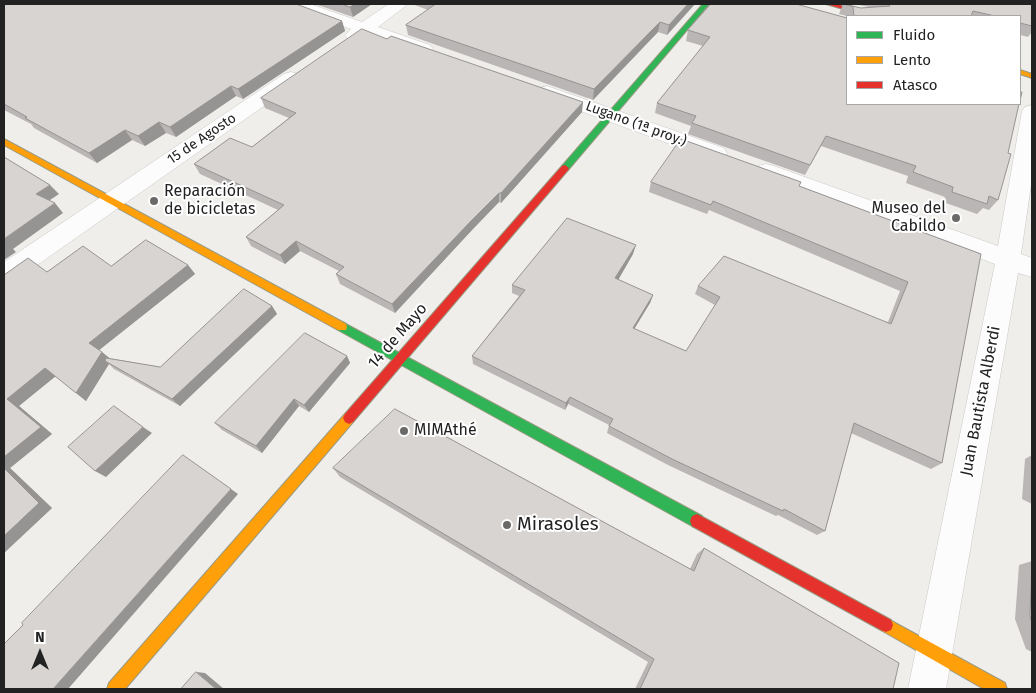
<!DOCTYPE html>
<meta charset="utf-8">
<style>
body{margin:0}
#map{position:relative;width:1036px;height:693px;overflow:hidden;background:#f0eeeb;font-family:"Fira Sans",sans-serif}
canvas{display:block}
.frame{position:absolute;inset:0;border:5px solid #222;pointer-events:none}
.legend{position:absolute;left:846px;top:15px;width:175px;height:90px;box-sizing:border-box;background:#fff;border:1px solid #a7a7a7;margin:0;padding:6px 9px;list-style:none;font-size:15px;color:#222}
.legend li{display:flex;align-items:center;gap:10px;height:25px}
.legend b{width:25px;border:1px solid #a7a7a7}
.north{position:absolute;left:15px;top:628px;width:50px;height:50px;-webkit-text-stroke:4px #fff;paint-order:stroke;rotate:0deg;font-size:14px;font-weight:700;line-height:20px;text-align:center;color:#222}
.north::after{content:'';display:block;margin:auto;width:18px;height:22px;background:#222;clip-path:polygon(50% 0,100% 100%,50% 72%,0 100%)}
</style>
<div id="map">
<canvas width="1036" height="693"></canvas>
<div class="frame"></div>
<ul class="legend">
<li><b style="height:6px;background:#30b455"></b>Fluido</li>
<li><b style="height:6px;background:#ff9f0a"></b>Lento</li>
<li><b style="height:6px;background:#e5322d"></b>Atasco</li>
</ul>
<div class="north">N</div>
</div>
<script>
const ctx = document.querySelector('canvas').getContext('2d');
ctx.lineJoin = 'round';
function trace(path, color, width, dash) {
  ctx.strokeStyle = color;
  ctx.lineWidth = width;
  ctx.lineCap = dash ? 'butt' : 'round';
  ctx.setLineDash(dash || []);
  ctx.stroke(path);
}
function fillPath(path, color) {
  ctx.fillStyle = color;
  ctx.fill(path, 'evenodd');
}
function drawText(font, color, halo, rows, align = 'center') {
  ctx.font = font + ' "Fira Sans",sans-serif';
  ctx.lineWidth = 4;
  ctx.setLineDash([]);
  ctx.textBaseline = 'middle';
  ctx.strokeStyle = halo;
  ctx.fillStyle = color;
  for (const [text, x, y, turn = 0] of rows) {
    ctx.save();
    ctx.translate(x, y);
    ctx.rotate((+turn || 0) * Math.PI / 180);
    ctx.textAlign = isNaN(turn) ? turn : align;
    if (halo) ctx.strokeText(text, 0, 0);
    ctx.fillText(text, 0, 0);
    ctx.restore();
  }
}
const street = new Path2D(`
 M287,4H310L362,22L389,4H408L378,27L430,45L433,49L430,53L424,54L366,35L354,40L348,39L345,35L351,29L289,8Z
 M291,72L298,74L300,78L298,82L13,282L4,285V262L284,74Z
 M547,86L724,148L727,153L724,158L716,160L708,158L540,96L537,92L540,88Z
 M1032,105V178L1021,254L1032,258V277L1018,273L946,689H908L995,264L758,176L755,171L758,166L766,164L774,166L998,246L1022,111L1025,107Z`);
const fast = new Path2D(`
 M703,4H709L568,170H562V166Z
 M342,322L702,516L704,521L702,526L697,528L692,526L338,330L337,327L338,324Z`);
const slow = new Path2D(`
 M1020,70L1032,74V78L1020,74Z
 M4,139L346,324L347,327L346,330H338L4,145Z
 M349,412L353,414L355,418L353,422L125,689H107L109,683L345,414Z
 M886,618L1005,683L1007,689H984L881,630L879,625L881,620Z`);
const jam = new Path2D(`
 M826,4H836L877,16H867Z
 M565,165L569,168L568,170L353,422L349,424L345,422L343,418L345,414L562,166Z
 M697,514L891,620L893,625L891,630L886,632L881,630L692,526L690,521L692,516Z`);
trace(street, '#c9c8c7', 1);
trace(fast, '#999a82', 2);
trace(slow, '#999a82', 2);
trace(jam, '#999a82', 2);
fillPath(street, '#fdfcfc');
fillPath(fast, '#30b455');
fillPath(slow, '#ff9f0a');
fillPath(jam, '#e5322d');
fillPath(new Path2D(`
 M4,4L342,21L345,31L243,99L236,96L176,137L166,133L145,146L132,140L97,163L34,128L31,124L4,110Z
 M315,4H372L353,17Z
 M412,4H695L667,35L658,32L593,100L408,35L406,25L428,10Z
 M711,4L1008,153L998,200L989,210L983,208L977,214L943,202L945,197L906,183L908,176L821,146L805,175L688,134L691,126L655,113L657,103L703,46L686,41L688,30Z
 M843,4L861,8L869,7L854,4H1032V32L1028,37L1020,35V16H847L839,14Z
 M387,39L582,112L501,203L499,202L472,230L395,313L340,284L336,274L339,271L300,251L285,264L251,246L246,237L278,210L200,174L194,164L252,147L289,118L265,108L261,98Z
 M651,182L799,186L981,254L942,463L931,469L851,433L825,531L817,535L778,515L776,516L668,465L607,433L609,425L568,404L565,410L473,364L472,356L519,296L512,293V285L633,254L618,280L653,295L650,303L634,329L686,351L715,305L695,294L698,286L888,322L900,291L709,210L707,214L649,192Z
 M188,265L195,274L99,350L109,358L160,367L272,306L277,314L180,406L114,369L109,364L86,401L55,376L19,406L52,434L10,468L52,508L4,553V275L111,266Z
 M347,356L350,363L309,412L299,406L262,453L222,430L215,423Z
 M1032,455V504L1022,499L1025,459Z
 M333,468L690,569L697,554L704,548L893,689H635L648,662L340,477Z
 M1032,561V652L1026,649L1015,619L1019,565Z`), '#b9b6b5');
fillPath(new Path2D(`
 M355,4H372L353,17L350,7Z
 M688,4H695L667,35L669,25Z
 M342,21L345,31L243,99L238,89Z
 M660,22L658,32L593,100L594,89Z
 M231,86L236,96L176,137L170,127Z
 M583,102L582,112L501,203V193Z
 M159,122L166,133L145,146L138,136Z
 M125,130L132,140L97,163L89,153Z
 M50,185L59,194L44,204L36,194Z
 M499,193V202L472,230L395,313L392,304L471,221Z
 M55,203L63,213L13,249L16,252L4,260V239Z
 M296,241L300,251L285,264L280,255Z
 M636,245L633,254L614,287L615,278Z
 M188,265L195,274L98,351L89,343Z
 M653,295L650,303L630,336L633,328Z
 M272,306L277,314L180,406L172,399Z
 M102,352L112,360L105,361L109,364L86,401L76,393Z
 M347,356L350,363L309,412L304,405Z
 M45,368L56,376L19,406L52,434L10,468L52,508L4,553V457L7,399Z
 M570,397L568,404L565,410L566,403Z
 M294,399L299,406L262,453L256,446Z
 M143,427L152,433L106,477L95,471Z
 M231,489L238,494L68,689H53Z
 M196,672L205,673L224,689H216Z`), '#969493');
const building = new Path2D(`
 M4,4H296L342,21L238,89L231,86L170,127L159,122L138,136L125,130L89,153L25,118L27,117L4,104Z
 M342,4H355L350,7Z
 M436,4H688L669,25L660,22L594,89L406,25Z
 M711,4H796L847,18V104H1019L1008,153L1011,154L998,200L989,196L987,204L952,192L953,187L913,172L916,166L826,136L810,165L692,123L696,116L657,103L710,37L688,30Z
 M844,4L861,8L890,6L888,4H1032V26L1020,23V16H995L973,11L971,16H854L853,7Z
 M362,29L387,39L391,36L583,102L501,193H499L471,221L392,304L336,274L344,267L296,241L280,255L246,237L284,205L194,164L230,138L252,147L296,113L261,98Z
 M1020,92H1022L1020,101Z
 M681,139L801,182L799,186L981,254L942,463L854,423L825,531L784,509L783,511L672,459L609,426L613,419L570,397L566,403L472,356L525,290L512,285L567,218L636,245L615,278L653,295L633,328L686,351L720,297L698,286L724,256L891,324L908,282L713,201L711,205L651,182Z
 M4,157L50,185L36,194L55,203L4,239Z
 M146,240L188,265L89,343L102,352L76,393L45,368L7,399L41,427L4,457V275L28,258L47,272L83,246L111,266Z
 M244,289L272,306L172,399L105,361L106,358L160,367Z
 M305,333L347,356L304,405L294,399L256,446L215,423Z
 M114,406L143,427L95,471L68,447Z
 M395,409L694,571L704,548L899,663L893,689H640L654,659L333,468Z
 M183,455L231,489L53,689H4V644L23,625L22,623Z
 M4,468L39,503L4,536Z
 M1032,571V623L1030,616Z
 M196,672L216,689H181Z`);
fillPath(building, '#d7d4d2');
trace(building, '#969493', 1);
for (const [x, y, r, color] of [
 [154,201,5,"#6a6968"],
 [956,218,5,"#6a6968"],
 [404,431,5,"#6a6968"],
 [507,525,5,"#6a6968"]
]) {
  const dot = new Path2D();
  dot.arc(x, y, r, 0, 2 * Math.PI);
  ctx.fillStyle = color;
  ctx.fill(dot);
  trace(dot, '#fff', 2);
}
drawText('14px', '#222', '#fff', [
 ["Lugano (1ª proy.)",636,124,20],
 ["15 de Agosto",202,139,-34]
]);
drawText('16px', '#222', '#fff', [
 ["Reparación",164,192],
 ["de bicicletas",164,210],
 ["Museo del",946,209,"right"],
 ["Cabildo",946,227,"right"],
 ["MIMAthé",414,431]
], 'left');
drawText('16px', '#222', '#fff', [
 ["14 de Mayo",398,336,-49],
 ["Juan Bautista Alberdi",981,401,-79]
]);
drawText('19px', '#222', '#fff', [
 ["Mirasoles",517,525]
], 'left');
</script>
